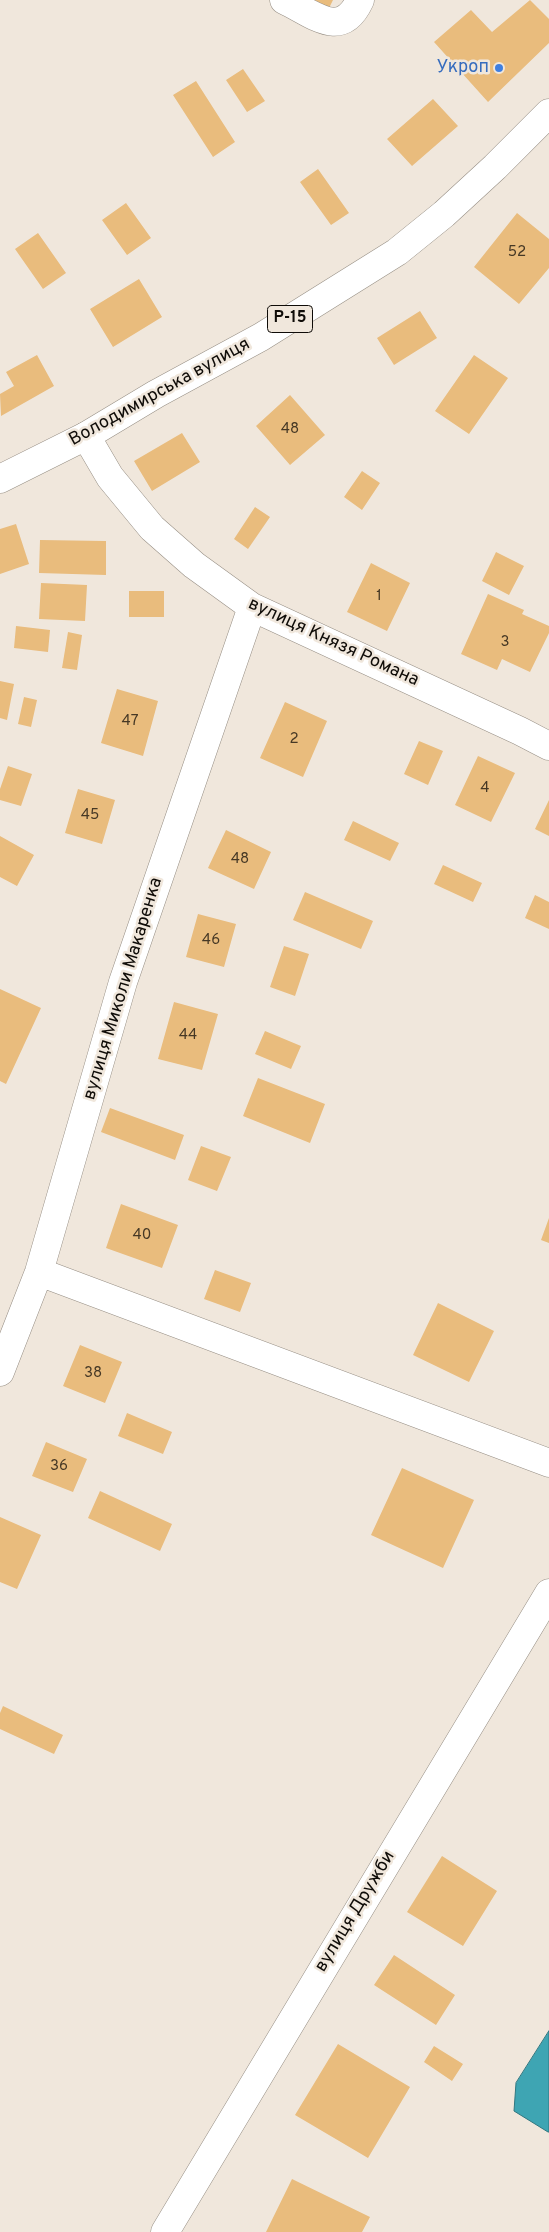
<!DOCTYPE html>
<meta charset="utf-8">
<style>
body{margin:0}
canvas{display:block;background:#f0e7dc}
</style>
<canvas width="549" height="2232"></canvas>
<script>
const ctx = document.querySelector('canvas').getContext('2d');
ctx.lineJoin = 'round';
function fillPath(path, color) {
  ctx.fillStyle = color;
  ctx.fill(path, 'evenodd');
}
function trace(path, color, width, dash) {
  ctx.strokeStyle = color;
  ctx.lineWidth = width;
  ctx.lineCap = dash ? 'butt' : 'round';
  ctx.setLineDash(dash || []);
  ctx.stroke(path);
}
function drawText(font, color, halo, rows, align = 'center') {
  ctx.font = font + ' Overpass,sans-serif';
  ctx.lineWidth = 5;
  ctx.setLineDash([]);
  ctx.textBaseline = 'middle';
  ctx.strokeStyle = halo;
  ctx.fillStyle = color;
  for (const [text, x, y, turn = 0] of rows) {
    ctx.save();
    ctx.translate(x, y);
    ctx.rotate((+turn || 0) * Math.PI / 180);
    ctx.textAlign = isNaN(turn) ? turn : align;
    if (halo) ctx.strokeText(text, 0, 0);
    ctx.fillText(text, 0, 0);
    ctx.restore();
  }
}
const water = new Path2D(`
 M549,2031V2132H548L514,2111L516,2083Z`);
fillPath(water, '#3ea5b3');
trace(water, '#307780', 1);
fillPath(new Path2D(`
 M306,0H333L328,10Z
 M530,0L549,19V43L488,102L434,42L471,10L492,32Z
 M243,69L265,101L247,112L226,80Z
 M196,81L235,142L213,157L173,95Z
 M433,99L458,126L412,166L387,139Z
 M318,169L349,213L331,225L300,182Z
 M126,203L151,238L127,255L102,220Z
 M517,213L549,239V268L519,304L474,267Z
 M38,233L66,273L43,289L15,249Z
 M139,279L162,317L113,347L90,309Z
 M420,311L437,338L394,365L377,338Z
 M37,355L54,386L1,416L0,394L14,386L6,372Z
 M474,355L508,378L469,434L435,411Z
 M290,395L325,435L290,465L256,426Z
 M182,433L200,462L152,491L134,461Z
 M362,471L380,483L362,510L344,497Z
 M255,507L270,517L248,549L234,539Z
 M16,524L29,564L0,574V529Z
 M40,540L106,541V575L39,573Z
 M496,552L524,566L509,595L482,581Z
 M371,563L410,583L387,631L347,612Z
 M41,583L87,585L85,621L39,619Z
 M129,591H164V617H129Z
 M488,594L524,610L522,614L549,626V633L530,672L502,659L497,670L461,654Z
 M16,626L50,630L48,652L14,648Z
 M68,632L82,635L77,670L62,668Z
 M0,681L14,684L7,720L0,718Z
 M117,689L158,701L143,756L101,743Z
 M24,697L37,700L31,727L18,724Z
 M285,702L327,721L303,777L260,758Z
 M419,741L443,751L428,785L404,774Z
 M478,756L515,773L491,822L455,805Z
 M8,766L32,774L21,806L0,800V789Z
 M78,789L115,800L102,844L65,833Z
 M549,800V836L535,829Z
 M353,821L399,843L390,861L344,840Z
 M226,830L271,852L254,889L208,868Z
 M0,836L34,855L17,886L0,877Z
 M443,865L482,883L473,902L434,884Z
 M305,892L373,921L361,949L293,920Z
 M535,895L549,902V929L525,918Z
 M198,914L236,924L224,967L186,957Z
 M284,946L309,954L295,996L270,987Z
 M0,989L41,1008L6,1084L0,1081Z
 M174,1002L218,1014L202,1070L158,1059Z
 M265,1031L301,1046L291,1069L255,1054Z
 M258,1078L325,1104L310,1143L243,1116Z
 M110,1108L184,1135L175,1160L101,1132Z
 M201,1146L231,1157L217,1191L188,1180Z
 M121,1204L178,1225L162,1268L106,1248Z
 M549,1218V1243L541,1240Z
 M215,1270L251,1283L240,1312L204,1299Z
 M438,1303L494,1331L469,1382L413,1355Z
 M80,1345L122,1362L105,1403L63,1386Z
 M127,1413L172,1432L163,1454L118,1436Z
 M46,1442L87,1459L73,1492L32,1476Z
 M402,1468L474,1500L443,1568L371,1535Z
 M100,1491L172,1524L160,1551L88,1518Z
 M0,1517L41,1535L17,1589L0,1582Z
 M3,1706L63,1735L54,1754L0,1729V1713Z
 M442,1856L497,1891L463,1946L407,1912Z
 M394,1955L455,1995L436,2025L374,1985Z
 M338,2044L410,2087L368,2158L295,2115Z
 M434,2046L463,2064L452,2081L424,2062Z
 M292,2179L370,2217L362,2232H266Z`), '#e9bc7d');
const minor = new Path2D(`
 M284,0C314,14 341,41 360,0
 M86,436L110,477L152,528L194,565L252,607L520,731L549,746
 M39,1272L549,1463
 M0,1372L39,1272L123,982L252,607
 M165,2232L549,1593`);
const major = new Path2D(`
 M0,479L86,436L156,394L261,337L397,252L444,214L495,167L549,113`);
trace(minor, '#978f85', 29);
trace(major, '#978f85', 29);
trace(minor, '#fff', 28);
trace(major, '#fff', 28);
for (const [x, y, r, color] of [
 [499,68,5,"#3f7fe0"]
]) {
  const dot = new Path2D();
  dot.arc(x, y, r, 0, 2 * Math.PI);
  ctx.fillStyle = color;
  ctx.fill(dot);
  trace(dot, '#f0e7dc', 2);
}
drawText('15px', '#463825', null, [
 ["52",517,253],
 ["48",290,430],
 ["1",379,597],
 ["3",505,643],
 ["47",130,722],
 ["2",294,740],
 ["4",485,789],
 ["45",90,816],
 ["48",240,860],
 ["46",211,941],
 ["44",188,1036],
 ["40",142,1236],
 ["38",93,1374],
 ["36",59,1467]
]);
for (const [x, y, w] of [
 [290,319,45]
]) {
  const box = new Path2D();
  box.roundRect(x - w / 2, y - 13.5, w, 27, 4);
  ctx.fillStyle = '#f0e7dc';
  ctx.fill(box);
  trace(box, '#0f0c08', 1);
}
drawText('bold 16px', '#0f0c08', null, [
 ["Р-15",290,319]
]);
drawText('18px', '#366cbe', '#f0e7dc', [
 ["Укроп",489,68]
], 'right');
drawText('18px', '#0f0c08', '#f0e7dc', [
 ["Володимирська вулиця",160,393,-29],
 ["вулиця Князя Романа",333,643,25],
 ["вулиця Миколи Макаренка",124,989,-73],
 ["вулиця Дружби",356,1912,-59]
]);
</script>
